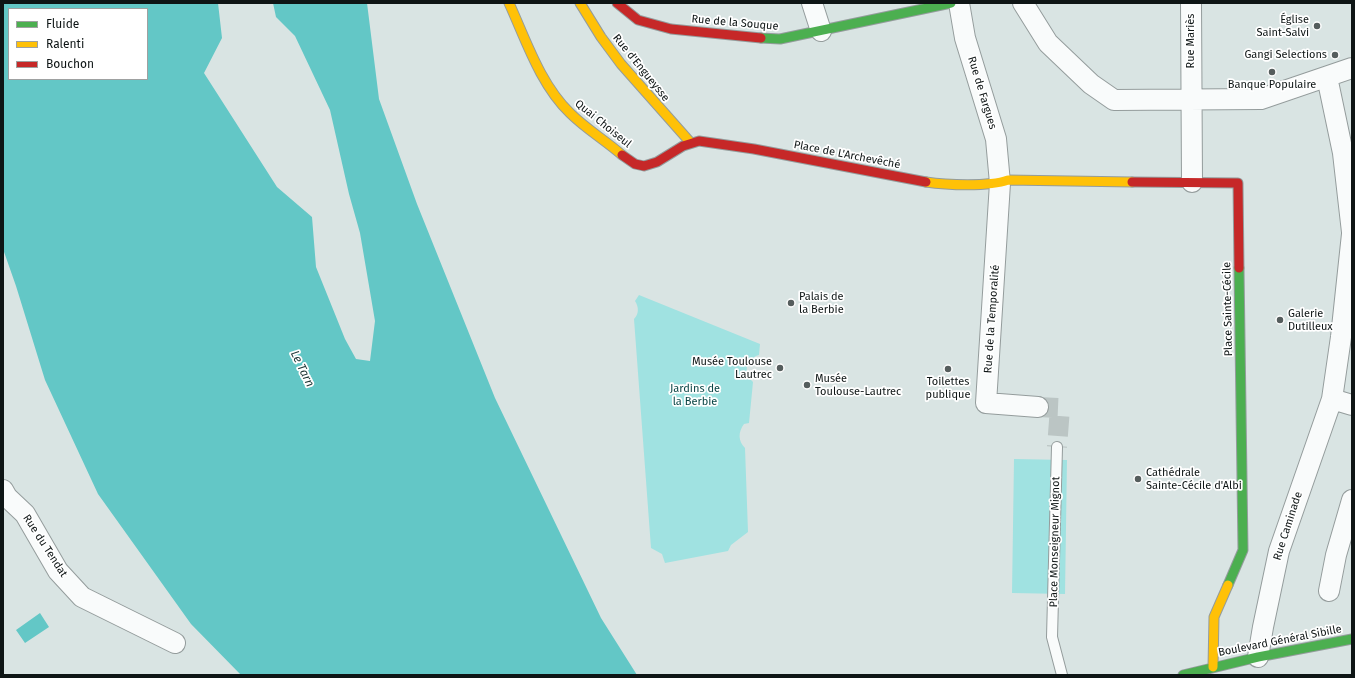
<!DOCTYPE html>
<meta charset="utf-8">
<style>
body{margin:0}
#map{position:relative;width:1355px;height:678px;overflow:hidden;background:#d9e4e3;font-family:"Fira Sans",sans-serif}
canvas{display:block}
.frame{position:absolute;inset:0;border:4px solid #0e1515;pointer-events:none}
.legend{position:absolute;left:8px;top:8px;width:140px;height:72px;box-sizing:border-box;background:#fff;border:1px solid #9fa1a1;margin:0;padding:5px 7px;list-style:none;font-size:12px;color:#0e1515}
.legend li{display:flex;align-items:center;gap:8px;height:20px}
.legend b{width:20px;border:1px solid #9fa1a1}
</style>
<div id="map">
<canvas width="1355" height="678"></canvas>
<div class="frame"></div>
<ul class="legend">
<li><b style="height:5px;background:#4caf50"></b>Fluide</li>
<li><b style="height:5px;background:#ffc107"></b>Ralenti</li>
<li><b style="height:5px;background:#c62828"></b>Bouchon</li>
</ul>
</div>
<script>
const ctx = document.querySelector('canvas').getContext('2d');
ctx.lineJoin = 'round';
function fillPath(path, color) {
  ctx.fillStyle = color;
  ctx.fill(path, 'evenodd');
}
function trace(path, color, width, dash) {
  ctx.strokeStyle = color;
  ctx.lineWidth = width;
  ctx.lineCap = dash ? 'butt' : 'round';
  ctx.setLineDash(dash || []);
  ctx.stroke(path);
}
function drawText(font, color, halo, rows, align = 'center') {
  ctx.font = font + ' "Fira Sans",sans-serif';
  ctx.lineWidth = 3.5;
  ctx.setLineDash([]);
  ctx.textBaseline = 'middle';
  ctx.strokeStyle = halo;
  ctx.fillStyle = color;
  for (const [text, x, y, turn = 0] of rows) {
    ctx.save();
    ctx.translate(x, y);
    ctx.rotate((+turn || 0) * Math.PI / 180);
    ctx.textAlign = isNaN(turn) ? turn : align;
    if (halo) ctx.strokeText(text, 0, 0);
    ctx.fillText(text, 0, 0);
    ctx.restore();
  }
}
fillPath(new Path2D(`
 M639,295L760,344L759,355C745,359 743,373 753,382L749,423L744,424C738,432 738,441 745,448L748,532L731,545L728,551L665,563L662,554L651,548L634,319C639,314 639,307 635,301Z
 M1014,459L1067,460L1065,594L1012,593Z`), '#a0e2e1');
fillPath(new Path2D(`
 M3,3H218L222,38L204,73L277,187L312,217L316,267L345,339L356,359L370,361L375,321L360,233L349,194L330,110L295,36L276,17L273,3H367L379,99L417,204L495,398L601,618L637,675H241L191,624L98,494L45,380L16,286L3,249ZM9,9H147V79H9Z
 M40,613L49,627L25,643L16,630Z`), '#63c7c6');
trace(new Path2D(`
 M1038,407L1060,408L1057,447`), '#bbc5c4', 20, [20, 10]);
const lane = new Path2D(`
 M1057,447L1052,637L1062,675`);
const street = new Path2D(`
 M812,3L821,31
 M959,3L965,38L996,139L1000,183L986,403L1038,407
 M1023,3L1048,43L1091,84L1114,100L1261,99L1352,68
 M1191,3L1192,182
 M1327,77L1343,153L1352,232
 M1352,234L1341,337L1332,399L1352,405
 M3,490L7,497L25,514L58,571L82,597L175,643
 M1329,591L1336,555L1352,500
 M1258,657L1263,627L1279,551L1332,399`);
const fast = new Path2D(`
 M761,38L780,39L951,3
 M1228,585L1243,550L1239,268
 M1183,675L1258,657L1352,639`);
const slow = new Path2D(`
 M509,3C526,40 540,84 570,113C586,129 605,140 622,155
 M580,3L601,37L621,64L690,142
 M926,182C946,185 989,187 1008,180L1132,182
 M1213,667L1214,617L1228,585`);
const jam = new Path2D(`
 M617,3L638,20L671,29L761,38
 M622,155L635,164L644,166L657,162L683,146L699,141L754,149L926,182
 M1132,182L1238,183L1239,268`);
trace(lane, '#949c9c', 12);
trace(street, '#949c9c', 22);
trace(fast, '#949c9c', 11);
trace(slow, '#949c9c', 11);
trace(jam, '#949c9c', 11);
trace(lane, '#f9fbfb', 10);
trace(street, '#f9fbfb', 20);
trace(fast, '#4caf50', 9);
trace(slow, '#ffc107', 9);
trace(jam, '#c62828', 9);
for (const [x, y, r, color] of [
 [1317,26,4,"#555d5d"],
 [1335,55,4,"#555d5d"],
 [1272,72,4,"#555d5d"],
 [791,303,4,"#555d5d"],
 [1280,320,4,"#555d5d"],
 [780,368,4,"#555d5d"],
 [948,369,4,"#555d5d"],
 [807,385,4,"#555d5d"],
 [1138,479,4,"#555d5d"]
]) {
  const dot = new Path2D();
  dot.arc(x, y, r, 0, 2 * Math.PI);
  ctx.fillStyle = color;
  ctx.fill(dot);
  trace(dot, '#fff', 1.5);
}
drawText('11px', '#0e1515', '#fff', [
 ["Église",1309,20,"right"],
 ["Saint-Salvi",1309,33,"right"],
 ["Gangi Selections",1327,55,"right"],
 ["Banque Populaire",1272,85,"center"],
 ["Palais de",799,297],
 ["la Berbie",799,310],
 ["Galerie",1288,314],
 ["Dutilleux",1288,327],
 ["Musée Toulouse",772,362,"right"],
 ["Lautrec",772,375,"right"],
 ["Musée",815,379],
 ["Toulouse-Lautrec",815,392],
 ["Toilettes",948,382,"center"],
 ["publique",948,395,"center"],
 ["Cathédrale",1146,473],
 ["Sainte-Cécile d'Albi",1146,486]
], 'left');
drawText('11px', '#0e1515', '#fff', [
 ["Rue de la Souque",735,23,5],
 ["Rue Mariès",1191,41,-90],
 ["Rue d'Engueysse",641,68,51],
 ["Rue de Fargues",982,93,73],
 ["Quai Choiseul",603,124,39],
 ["Place de L'Archevêché",847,155,11],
 ["Place Sainte-Cécile",1228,309,-91],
 ["Rue de la Temporalité",992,319,-86],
 ["Rue Caminade",1288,526,-72],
 ["Place Monseigneur Mignot",1055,542,-89],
 ["Rue du Tendat",45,546,57],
 ["Boulevard Général Sibille",1280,641,-11]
]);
drawText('11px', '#094545', '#fff', [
 ["Jardins de",695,389],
 ["la Berbie",695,402]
]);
drawText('italic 12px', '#213837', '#fff', [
 ["Le Tarn",302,369,64]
]);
</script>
